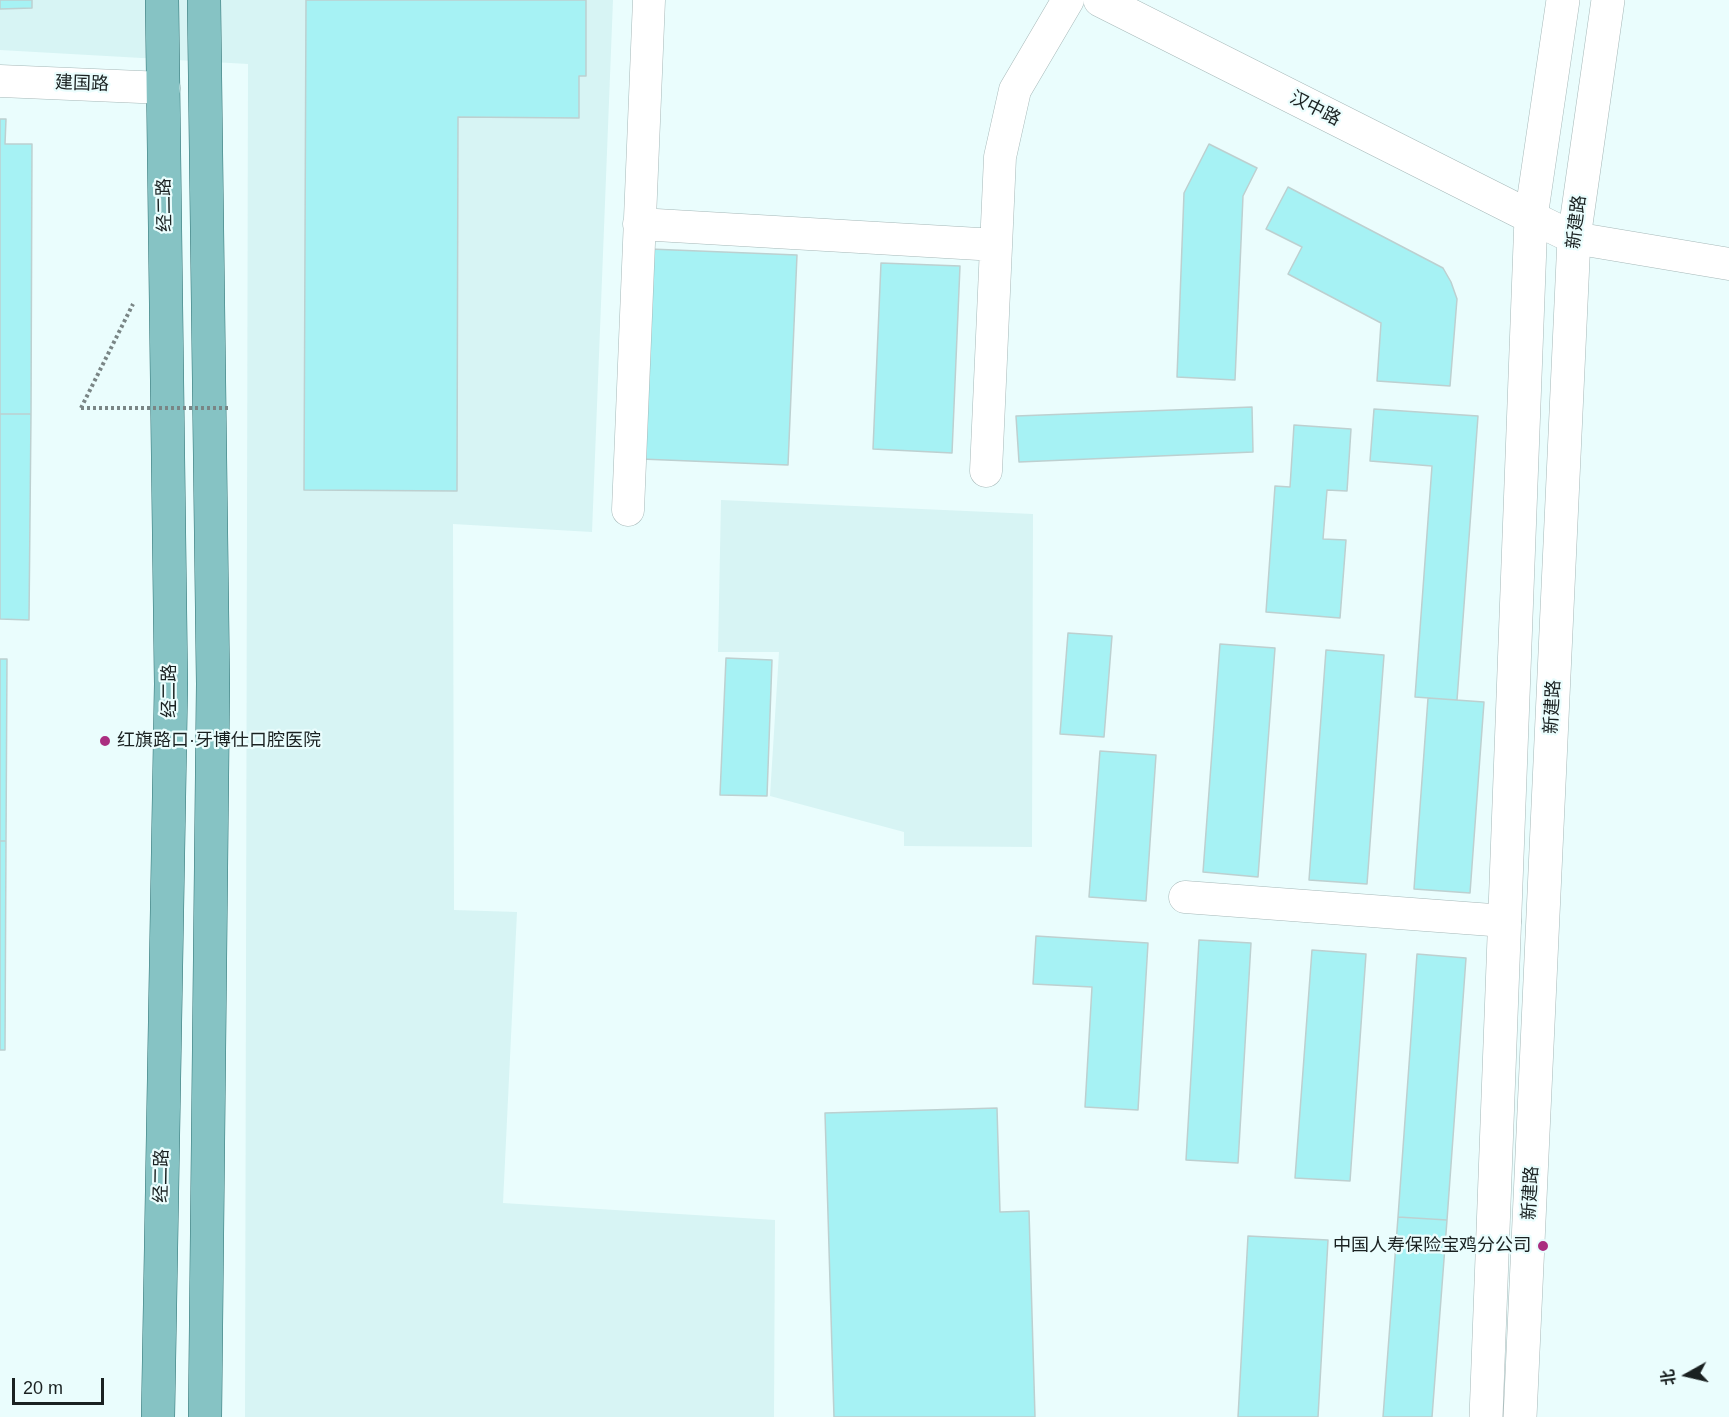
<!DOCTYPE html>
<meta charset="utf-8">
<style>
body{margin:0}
#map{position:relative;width:1729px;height:1417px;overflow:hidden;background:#eafdfd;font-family:Helvetica,"Noto Sans SC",sans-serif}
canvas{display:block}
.north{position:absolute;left:1657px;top:1345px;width:60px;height:60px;-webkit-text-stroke:4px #eafdfd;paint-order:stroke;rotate:262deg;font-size:16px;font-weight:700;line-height:24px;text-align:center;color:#1a2121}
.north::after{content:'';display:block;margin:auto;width:21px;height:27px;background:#1a2121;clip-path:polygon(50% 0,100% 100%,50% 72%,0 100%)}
.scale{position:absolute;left:12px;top:1378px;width:92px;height:27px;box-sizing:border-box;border:3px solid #1a2121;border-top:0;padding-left:8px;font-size:18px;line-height:21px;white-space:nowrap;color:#1a2121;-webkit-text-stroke:4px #eafdfd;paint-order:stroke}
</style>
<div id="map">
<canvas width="1729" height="1417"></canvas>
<div class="north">北</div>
<div class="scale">20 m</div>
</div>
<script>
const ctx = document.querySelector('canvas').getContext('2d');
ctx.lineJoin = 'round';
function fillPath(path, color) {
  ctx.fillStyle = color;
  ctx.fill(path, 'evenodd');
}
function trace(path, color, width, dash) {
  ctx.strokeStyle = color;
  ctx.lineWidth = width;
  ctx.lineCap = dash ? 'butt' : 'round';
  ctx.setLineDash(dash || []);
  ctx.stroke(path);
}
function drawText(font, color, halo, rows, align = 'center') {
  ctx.font = font + ' Helvetica,"Noto Sans SC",sans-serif';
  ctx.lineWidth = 4.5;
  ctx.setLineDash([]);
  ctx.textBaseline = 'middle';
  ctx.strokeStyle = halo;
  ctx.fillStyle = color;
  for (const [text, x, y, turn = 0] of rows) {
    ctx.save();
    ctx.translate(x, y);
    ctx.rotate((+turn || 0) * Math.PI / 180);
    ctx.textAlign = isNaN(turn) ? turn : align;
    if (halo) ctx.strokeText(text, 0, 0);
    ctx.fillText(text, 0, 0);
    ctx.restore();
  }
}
fillPath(new Path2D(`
 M0,0H613L592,532L453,524L454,910L517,912L503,1203L775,1220L774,1417H245L248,64L0,50Z
 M721,500L1033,514L1032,847L904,846V832L770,796L779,652H718Z`), '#d7f4f4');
const building = new Path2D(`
 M0,0H32V8L0,9Z
 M306,0H586V76H579V118L458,117L457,491L304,490Z
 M0,119H6L5,144H32L31,414H0Z
 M1209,144L1257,168L1243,196L1235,380L1177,377L1184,193Z
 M1288,187L1443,268L1451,282L1457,299L1450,386L1377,381L1381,323L1288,274L1302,247L1266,229Z
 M650,249L797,255L788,465L641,459Z
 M881,263L960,266L952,453L873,449Z
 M1252,407L1253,452L1019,462L1016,416Z
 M1374,409L1478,416L1457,700L1415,697L1432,466L1370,461Z
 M0,414H31L29,620L0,619Z
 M1294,425L1351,429L1347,491L1327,490L1323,539L1346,540L1340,618L1266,612L1275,486L1290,487Z
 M1068,633L1112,636L1104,737L1060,734Z
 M1220,644L1275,648L1258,877L1203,872Z
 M1326,650L1384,655L1367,884L1309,880Z
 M726,658L772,660L767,796L720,795Z
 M0,659H7L6,841H0Z
 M1428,698L1484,702L1470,893L1414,889Z
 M1100,751L1156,755L1146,901L1089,897Z
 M0,841H6L5,1050H0Z
 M1036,936L1148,943L1138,1110L1085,1107L1092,987L1033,984Z
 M1199,940L1251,943L1238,1163L1186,1160Z
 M1312,950L1366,954L1350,1181L1295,1178Z
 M1417,954L1466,958L1447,1220L1398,1217Z
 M997,1108L1000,1212L1029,1211L1035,1417H834L825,1113Z
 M1398,1217L1447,1220L1432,1417H1383Z
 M1248,1236L1328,1240L1318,1417H1238Z`);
fillPath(building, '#a6f2f4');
trace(building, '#bdd0d0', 1.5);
const street = new Path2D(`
 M0,81L164,88
 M1531,217L1574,238L1729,264
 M639,224L996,245
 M986,471L1000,157L1015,90L1068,0
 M628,510L649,0
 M1185,897L1505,921`);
const secondary = new Path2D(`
 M1100,0L1531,217
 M1486,1417L1531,217L1563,0
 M1520,1417L1574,238L1608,0`);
const primary = new Path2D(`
 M204,0L213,684L205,1417
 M158,1417L171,684L162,0`);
trace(street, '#a6b8b8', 33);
trace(secondary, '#a6b8b8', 34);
trace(primary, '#2c7072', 34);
trace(new Path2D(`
 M81,408L133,304`), '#798585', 4, [3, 3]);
trace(street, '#fff', 32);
trace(secondary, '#fff', 33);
trace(primary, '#86c3c4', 33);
trace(new Path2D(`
 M81,408H229`), '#798585', 4, [3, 3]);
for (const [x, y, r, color] of [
 [105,741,6,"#aa2e80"],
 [1543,1246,6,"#aa2e80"]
]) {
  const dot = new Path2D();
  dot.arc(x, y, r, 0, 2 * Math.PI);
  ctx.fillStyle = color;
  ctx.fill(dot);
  trace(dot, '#eafdfd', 2);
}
drawText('18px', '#1a2121', '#eafdfd', [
 ["建国路",82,84,2],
 ["汉中路",1315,109,27],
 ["经二路",165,205,-91],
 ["新建路",1577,222,-83],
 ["经二路",170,691,-90],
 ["新建路",1553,707,-87],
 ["经二路",162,1176,-89],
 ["新建路",1531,1193,-87]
]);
drawText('18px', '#1a2121', '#eafdfd', [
 ["红旗路口·牙博仕口腔医院",117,741],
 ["中国人寿保险宝鸡分公司",1531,1246,"right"]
], 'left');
</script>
